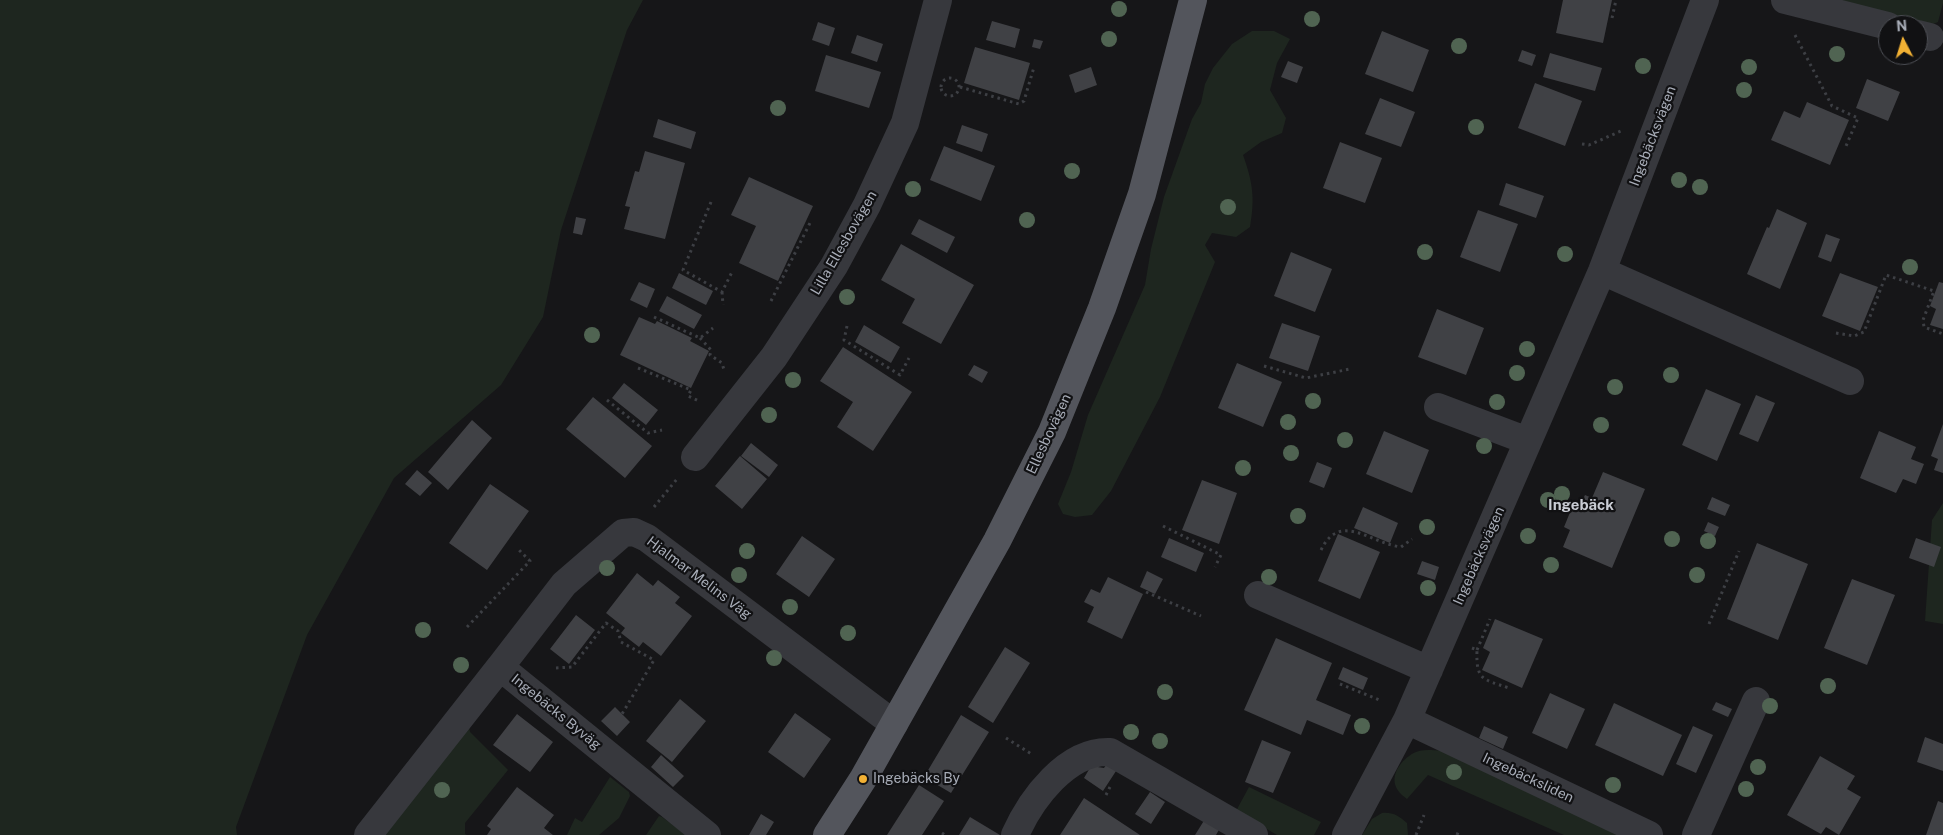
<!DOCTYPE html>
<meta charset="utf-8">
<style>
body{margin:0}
#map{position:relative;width:1943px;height:835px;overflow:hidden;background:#161618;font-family:"Public Sans",sans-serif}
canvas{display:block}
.north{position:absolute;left:1878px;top:15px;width:50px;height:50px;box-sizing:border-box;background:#111113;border:1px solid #4d4f55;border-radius:50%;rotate:355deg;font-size:14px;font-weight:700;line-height:20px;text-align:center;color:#a8adb8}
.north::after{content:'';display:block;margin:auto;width:18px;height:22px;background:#f2b134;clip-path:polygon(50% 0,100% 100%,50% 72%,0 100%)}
</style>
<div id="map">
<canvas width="1943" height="835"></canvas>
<div class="north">N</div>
</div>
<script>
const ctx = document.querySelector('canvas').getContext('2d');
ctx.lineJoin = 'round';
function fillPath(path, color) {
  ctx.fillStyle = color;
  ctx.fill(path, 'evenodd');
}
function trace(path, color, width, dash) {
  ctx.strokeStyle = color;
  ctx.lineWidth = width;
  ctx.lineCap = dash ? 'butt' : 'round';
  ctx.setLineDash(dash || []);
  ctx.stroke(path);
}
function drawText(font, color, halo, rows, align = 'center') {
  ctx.font = font + ' "Public Sans",sans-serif';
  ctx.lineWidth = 4.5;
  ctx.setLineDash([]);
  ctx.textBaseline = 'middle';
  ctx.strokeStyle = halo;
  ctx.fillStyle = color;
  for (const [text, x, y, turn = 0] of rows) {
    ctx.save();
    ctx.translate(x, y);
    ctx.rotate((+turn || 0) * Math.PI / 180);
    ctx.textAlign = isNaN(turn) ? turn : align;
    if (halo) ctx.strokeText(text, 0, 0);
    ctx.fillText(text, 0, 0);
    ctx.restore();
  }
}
fillPath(new Path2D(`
 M0,0H643L627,30L561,230L543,317L501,385L394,478L307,635L236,827L237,835H0Z
 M1808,0H1943V3L1938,22C1919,34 1831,6 1808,0Z
 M1252,31H1274L1290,39L1277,63L1270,90L1286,118L1282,133L1261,142L1243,155C1253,183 1255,198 1250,227L1236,237L1212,233L1205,245L1215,262L1160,397L1111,491L1092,515L1075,517L1063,514L1058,504L1071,472L1088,415L1145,285L1151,249L1164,197L1192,119L1201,103L1205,84L1213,68L1232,44Z
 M1943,503V624L1925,621L1932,520Z
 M469,727L470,732L508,770L465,823V834L467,835H381Z
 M1432,750L1444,751L1625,835H1564L1428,775L1407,799C1403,796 1398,792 1396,787C1390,773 1404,757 1416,752C1421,750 1427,750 1432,750Z
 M610,777L629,792L630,796L619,818L599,835H567L575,818L582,822Z
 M1249,787L1321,822L1314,835H1277L1236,811Z
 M1382,813C1393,812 1399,816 1407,823L1408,835H1362L1372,819Z
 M659,816L662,817L687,835H646Z`), '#1e261f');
fillPath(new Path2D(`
 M1563,0H1612L1603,43L1556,33Z
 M992,21L1020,29L1015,48L986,40Z
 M818,22L835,28L829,46L812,40Z
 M1382,31L1429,50L1413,92L1365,74Z
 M857,35L883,44L877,62L851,53Z
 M1034,39L1043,41L1040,49L1032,47Z
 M975,47L1030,63L1019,100L964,83Z
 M1522,50L1536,55L1532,66L1518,61Z
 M1550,53L1602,68L1595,91L1543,77Z
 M826,55L881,72L869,108L815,91Z
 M1288,61L1303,67L1297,83L1281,77Z
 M1091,67L1097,85L1075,93L1069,75Z
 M1867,79L1900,92L1888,121L1856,108Z
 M1535,83L1582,101L1565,146L1518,128Z
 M1380,98L1415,112L1401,147L1365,134Z
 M1807,102L1849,120L1830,165L1771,140L1784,111L1800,118Z
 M658,119L696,132L691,149L653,137Z
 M962,125L988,134L982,152L956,143Z
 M1340,142L1382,158L1365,203L1323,188Z
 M944,146L995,166L981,201L930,180Z
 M645,151L685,163L665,239L624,229L630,207L625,206L635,171L639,172Z
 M749,177L813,206L778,281L739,263L756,226L731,215Z
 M1506,183L1544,196L1536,218L1499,205Z
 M1777,209L1807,223L1780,289L1747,274L1767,227L1769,228Z
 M1478,210L1518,224L1500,272L1460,257Z
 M576,217L586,219L582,235L573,233Z
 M919,219L955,237L947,253L911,234Z
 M1826,234L1840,239L1831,262L1818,257Z
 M901,244L974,285L941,344L902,323L915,299L881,280Z
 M1291,252L1332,269L1315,312L1274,296Z
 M679,273L713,291L706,305L672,288Z
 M1840,273L1878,287L1860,331L1822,316Z
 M639,282L655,289L647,308L630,300Z
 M1939,282L1943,283V329L1930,325L1936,309L1930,306Z
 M667,296L702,315L694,329L659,311Z
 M1437,309L1484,328L1466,375L1418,357Z
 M639,317L655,324L657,321L692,338L690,341L709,351L691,388L620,355Z
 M1282,323L1320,336L1308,371L1269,358Z
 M864,325L900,347L891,363L855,342Z
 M843,347L912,392L873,451L837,427L853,402L820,381Z
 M1237,363L1282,382L1263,427L1218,408Z
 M974,365L988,372L982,383L968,375Z
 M624,383L658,410L646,425L612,398Z
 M1706,389L1741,404L1717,461L1682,445Z
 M1756,395L1775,403L1758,442L1739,434Z
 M593,397L652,446L625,478L566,429Z
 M472,420L492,438L448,490L428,472Z
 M1943,424V473L1934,470L1938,459L1931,456Z
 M1384,431L1429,450L1412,493L1366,474Z
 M1879,431L1916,447L1911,459L1924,464L1916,484L1903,479L1896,493L1860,478Z
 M751,443L778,465L769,477L741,456Z
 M740,456L767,479L742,509L715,486Z
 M1317,462L1332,468L1324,488L1309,482Z
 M417,470L432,483L420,496L405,484Z
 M1603,472L1645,489L1612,568L1563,547L1570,530L1564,527L1571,510L1577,512L1585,495L1592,498Z
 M1202,480L1237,493L1219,544L1182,530Z
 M490,484L529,511L487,570L449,543Z
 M1712,497L1730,505L1725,516L1707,509Z
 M1363,507L1398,523L1390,543L1354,528Z
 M1708,522L1719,527L1715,536L1704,531Z
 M1338,534L1380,552L1360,599L1318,581Z
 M802,536L835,559L809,597L776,574Z
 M1169,538L1204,553L1196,572L1161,557Z
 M1916,538L1941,547L1934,567L1909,558Z
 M1757,543L1808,564L1778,640L1727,619Z
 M1422,561L1439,567L1435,580L1417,574Z
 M1147,571L1163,579L1155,594L1140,587Z
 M637,573L653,586L658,580L680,597L675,603L692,616L661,656L643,642L639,647L621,633L625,628L606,613Z
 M1108,577L1143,594L1122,639L1087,622L1094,607L1084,602L1091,589L1100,593Z
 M1852,579L1895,595L1867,665L1824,648Z
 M576,615L595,630L569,664L550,649Z
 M1495,619L1543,639L1522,688L1482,670L1490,652L1483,648Z
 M1276,638L1332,663L1316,700L1351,715L1343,735L1307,720L1301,735L1244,710Z
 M1005,647L1030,663L993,723L968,707Z
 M1343,667L1368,678L1363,690L1338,679Z
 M1550,693L1585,709L1567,749L1532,733Z
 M680,699L706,721L672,762L646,741Z
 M1716,702L1732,709L1728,717L1712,710Z
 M1614,703L1682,735L1663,776L1595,745Z
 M615,707L630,722L617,736L601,721Z
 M795,713L831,739L804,778L768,752Z
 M517,714L553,742L530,772L493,745Z
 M961,715L989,732L951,793L924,777Z
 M1484,726L1508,737L1503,749L1479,738Z
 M1693,726L1713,735L1696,773L1676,764Z
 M1925,737L1943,744V771L1917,762Z
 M1262,740L1291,752L1273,793L1245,782Z
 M661,755L684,776L673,787L651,767Z
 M1820,756L1855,776L1847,789L1861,797L1839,835L1826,827L1821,834L1787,815Z
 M1108,762L1118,768L1103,791L1084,778L1091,766L1104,768Z
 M919,785L944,801L922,835H887Z
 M517,787L554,815L544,828L553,835H487L491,829L487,826Z
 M1150,792L1165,802L1151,824L1135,814Z
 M1084,798L1140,835H1060Z
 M1938,801L1943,803V835H1926Z
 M761,814L774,822L766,835H749Z
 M970,817L1000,835H959Z
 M1205,819L1220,828L1216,835H1195Z`), '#404145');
trace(new Path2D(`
 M1612,18L1616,0
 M1795,35L1832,106L1858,118L1846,146
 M941 87a9 9 0 1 1 18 0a9 9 0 1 1-18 0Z
 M960,87L1019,104L1024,101L1034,67
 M1582,144L1589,145L1621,131
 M711,202L683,270L722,292L732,272
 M722,292L723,305
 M771,301L810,223
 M654,317L700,338L713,328
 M847,326L844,340L900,375L909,358
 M1836,333L1854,336L1864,332L1886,275L1934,291L1923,320L1924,327L1943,334
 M700,338L711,350L710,355L722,363L724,370
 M1264,366L1306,378L1350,369
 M638,368L691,390L688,396L699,401
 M607,400L648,433L662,430
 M654,507L677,479
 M1163,526L1221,555L1215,567
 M1321,550C1340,511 1370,543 1401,547L1412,539
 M1146,592L1201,616
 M1709,624L1739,551
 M467,627L530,561L517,548
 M1472,648L1477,650C1476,680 1482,679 1509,688
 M1477,650L1490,619
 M556,668L572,667L606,623L618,631L621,642L654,660L622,714
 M1340,684L1382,701
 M1006,738L1033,755
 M1106,795L1110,787
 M942,833L945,835
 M1416,835L1424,815
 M1457,835L1459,830`), '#3d3f44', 3, [2.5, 4]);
trace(new Path2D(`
 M1785,0L1888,26
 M1918,34L1930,37
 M1602,271L1850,381
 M1438,407L1528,441
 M695,457L774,357L834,266L867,205L905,123L938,0
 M1258,595L1429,670
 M500,667L564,584L623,533L634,532L647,538L894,724
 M1407,720L1649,835
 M368,835L500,667L707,835
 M1015,835C1031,799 1067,750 1110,752L1254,835
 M1346,835L1407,720L1602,271L1705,0
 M1696,835L1756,701`), '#37383d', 28);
trace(new Path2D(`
 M827,835L863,779L997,541L1052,432L1102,308L1142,194L1193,0`), '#53555c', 28);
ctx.fillStyle = '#506452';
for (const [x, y] of [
 [1119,9],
 [1312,19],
 [1109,39],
 [1459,46],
 [1837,54],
 [1643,66],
 [1749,67],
 [1744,90],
 [778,108],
 [1476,127],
 [1072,171],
 [1679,180],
 [1700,187],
 [913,189],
 [1228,207],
 [1027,220],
 [1425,252],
 [1565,254],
 [1910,267],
 [847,297],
 [592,335],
 [1527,349],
 [1517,373],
 [1671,375],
 [793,380],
 [1615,387],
 [1313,401],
 [1497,402],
 [769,415],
 [1288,422],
 [1601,425],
 [1345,440],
 [1484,446],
 [1291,453],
 [1243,468],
 [1562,494],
 [1548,500],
 [1298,516],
 [1427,527],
 [1528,536],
 [1672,539],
 [1708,541],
 [747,551],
 [1551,565],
 [607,568],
 [739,575],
 [1697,575],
 [1269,577],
 [1428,588],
 [790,607],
 [423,630],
 [848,633],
 [774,658],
 [461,665],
 [1828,686],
 [1165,692],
 [1770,706],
 [1362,726],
 [1131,732],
 [1160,741],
 [1758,767],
 [1454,772],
 [1613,785],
 [1746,789],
 [442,790]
]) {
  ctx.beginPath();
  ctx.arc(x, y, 8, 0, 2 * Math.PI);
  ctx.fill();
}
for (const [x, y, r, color] of [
 [863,779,5,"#f2b134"]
]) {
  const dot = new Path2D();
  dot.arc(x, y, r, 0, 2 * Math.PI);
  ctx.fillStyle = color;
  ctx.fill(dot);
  trace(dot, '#111113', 2);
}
drawText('14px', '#a8adb8', '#111113', [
 ["Ingebäcksvägen",1653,136,-69],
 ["Lilla Ellesbovägen",844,243,-60],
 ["Ellesbovägen",1049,434,-65],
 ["Ingebäcksvägen",1479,556,-66],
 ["Hjalmar Melins Väg",699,578,37],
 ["Ingebäcks Byväg",556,712,39],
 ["Ingebäcksliden",1528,778,25]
]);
drawText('14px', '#a8adb8', '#111113', [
 ["Ingebäcks By",873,779]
], 'left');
drawText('bold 15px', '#c9ccd4', '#111113', [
 ["Ingebäck",1581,505]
]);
</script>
